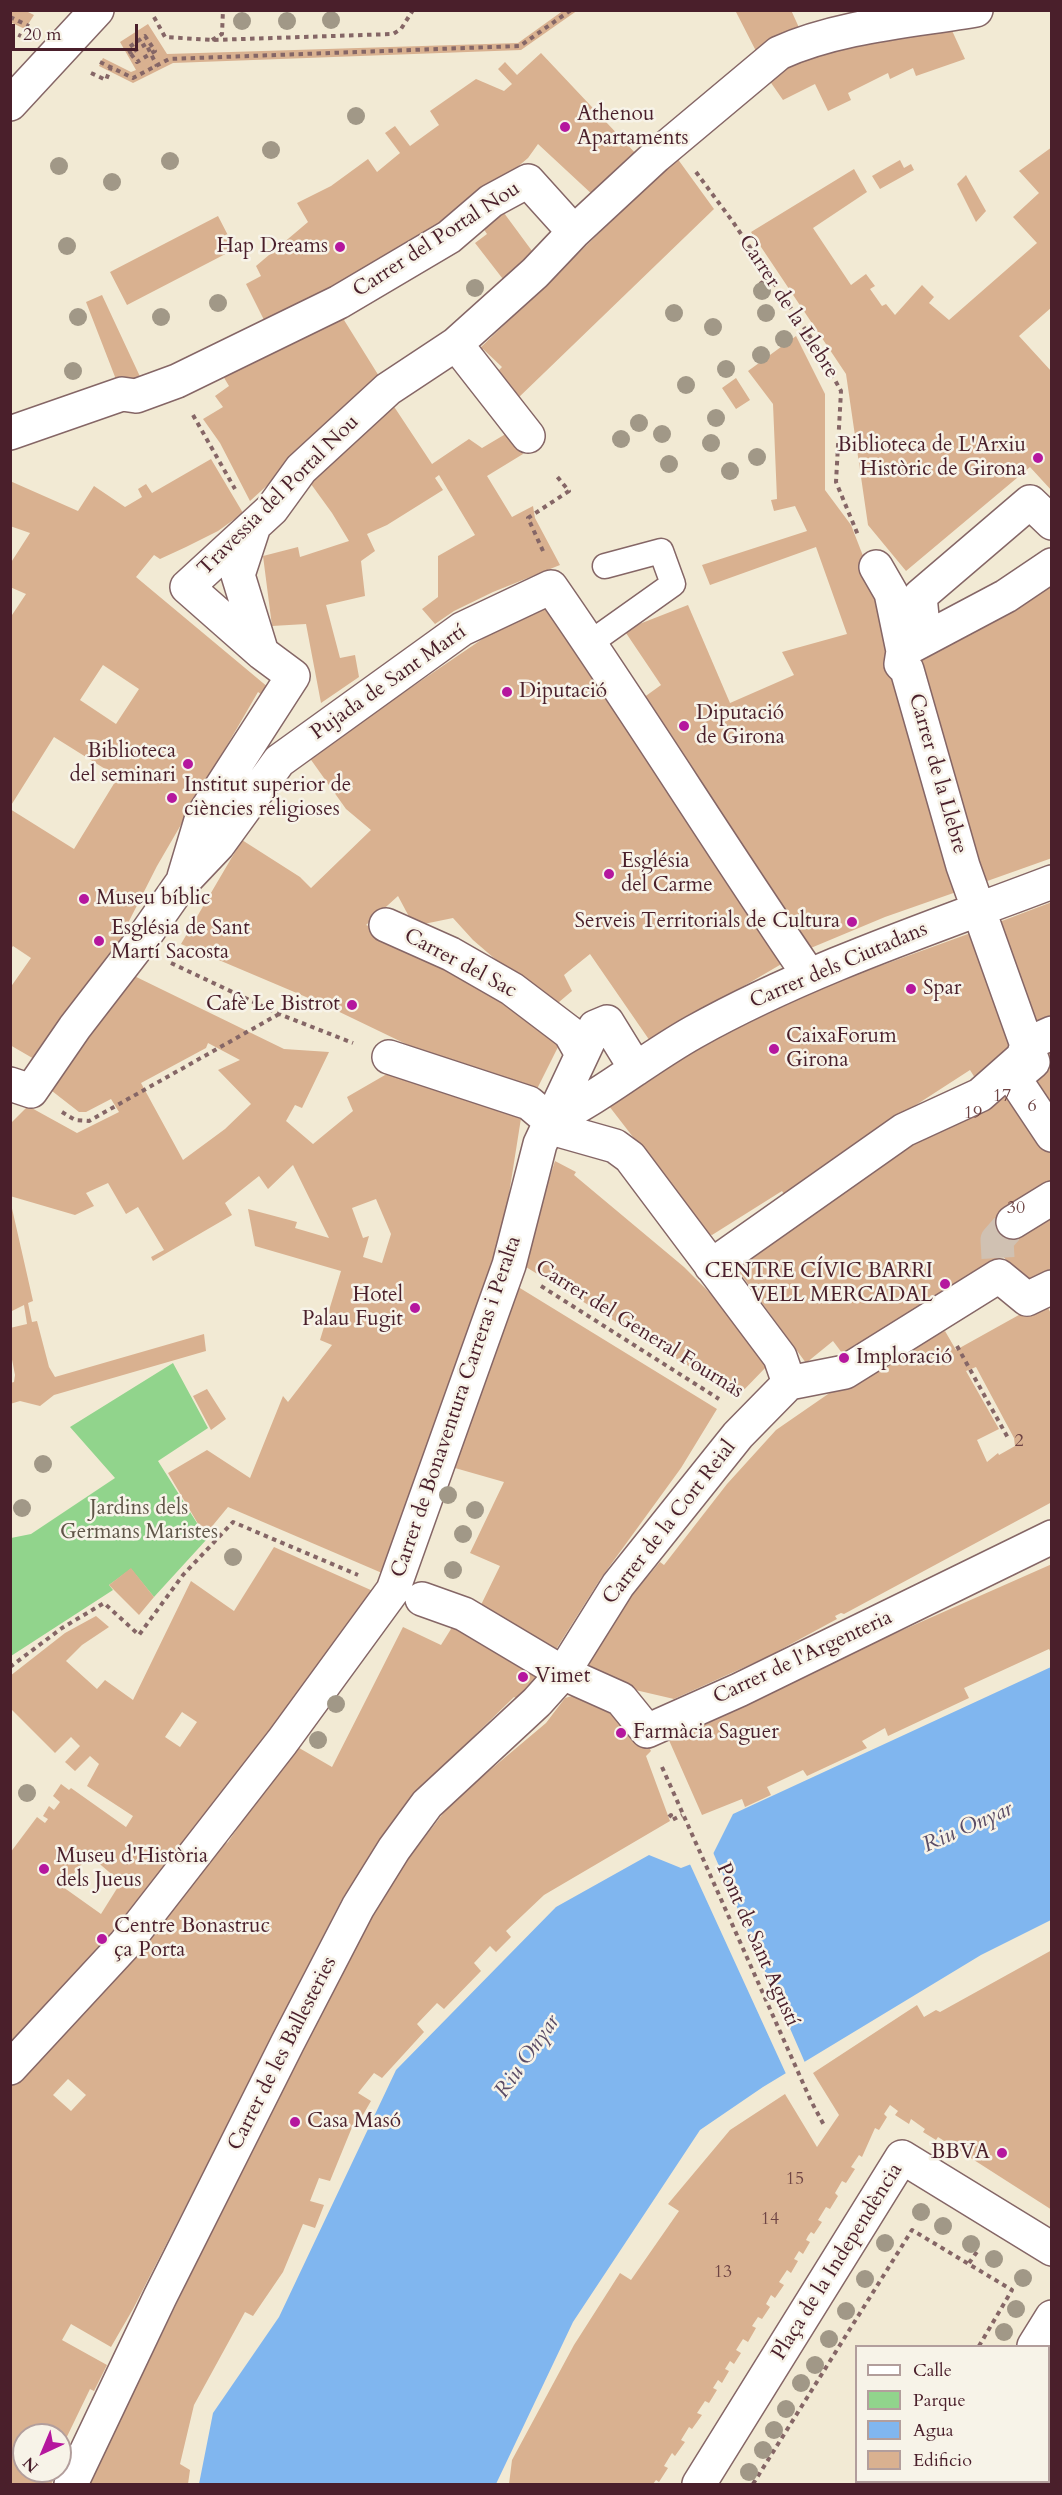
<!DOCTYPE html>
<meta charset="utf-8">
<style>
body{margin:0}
#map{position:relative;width:1062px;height:2495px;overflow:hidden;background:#f2ead4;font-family:Cardo,serif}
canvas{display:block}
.frame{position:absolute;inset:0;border:12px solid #4a1f2b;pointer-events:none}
.legend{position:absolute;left:855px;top:2345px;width:195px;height:138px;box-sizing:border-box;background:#f7f3e8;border:2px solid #b29e9c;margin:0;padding:8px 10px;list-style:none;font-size:18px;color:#4a1f2b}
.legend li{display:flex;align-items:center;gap:12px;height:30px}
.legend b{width:30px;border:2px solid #b29e9c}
.north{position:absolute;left:12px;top:2423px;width:60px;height:60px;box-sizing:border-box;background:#f7f3e8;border:2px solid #b29e9c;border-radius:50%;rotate:224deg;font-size:16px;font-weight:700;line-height:24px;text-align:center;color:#4a1f2b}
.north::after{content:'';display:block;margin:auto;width:21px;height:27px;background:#b5179e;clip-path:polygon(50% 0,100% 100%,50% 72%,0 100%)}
.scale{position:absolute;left:12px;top:24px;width:126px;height:27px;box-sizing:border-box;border:3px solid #4a1f2b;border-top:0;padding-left:8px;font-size:18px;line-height:21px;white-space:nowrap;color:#4a1f2b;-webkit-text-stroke:4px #f7f3e8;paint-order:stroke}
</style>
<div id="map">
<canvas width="1062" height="2495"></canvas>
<div class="frame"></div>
<ul class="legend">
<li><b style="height:8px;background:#fff"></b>Calle</li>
<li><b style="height:16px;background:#91d48c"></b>Parque</li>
<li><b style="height:16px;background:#80b6ef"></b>Agua</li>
<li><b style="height:16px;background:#d9b190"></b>Edificio</li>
</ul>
<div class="north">N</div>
<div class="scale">20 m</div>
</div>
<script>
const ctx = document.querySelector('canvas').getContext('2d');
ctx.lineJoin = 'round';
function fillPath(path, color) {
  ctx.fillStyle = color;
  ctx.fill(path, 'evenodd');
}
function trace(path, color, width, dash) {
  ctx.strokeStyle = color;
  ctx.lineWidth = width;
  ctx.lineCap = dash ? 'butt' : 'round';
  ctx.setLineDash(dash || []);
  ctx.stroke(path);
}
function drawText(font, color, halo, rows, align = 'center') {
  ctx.font = font + ' Cardo,serif';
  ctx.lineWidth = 5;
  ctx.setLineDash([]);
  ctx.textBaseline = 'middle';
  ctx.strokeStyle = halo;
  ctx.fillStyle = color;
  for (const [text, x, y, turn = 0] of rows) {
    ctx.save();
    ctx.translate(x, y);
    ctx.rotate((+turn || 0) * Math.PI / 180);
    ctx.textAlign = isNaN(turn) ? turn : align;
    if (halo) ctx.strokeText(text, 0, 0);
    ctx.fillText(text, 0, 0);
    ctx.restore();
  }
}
fillPath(new Path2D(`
 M173,1363L208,1428L158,1461L207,1539L154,1597L131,1569L109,1585L113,1590L11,1656V1538L31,1534L115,1478L70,1427Z`), '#91d48c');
fillPath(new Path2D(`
 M1051,1667V1920L981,1955L763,2087L700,2130L573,2322L496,2484H199L213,2413L279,2317L396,2070L556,1907L649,1855L681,1868L712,1856L733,1814Z`), '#80b6ef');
fillPath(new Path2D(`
 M712,1850L806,2065L787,2076L689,1862L710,1854Z`), '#f2ead4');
fillPath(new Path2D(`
 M10,10H24L34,15L25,29L10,22Z
 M564,10H578L521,50L173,63L133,83L99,66L103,58L131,72L136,70L120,42L148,24L167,54L518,43Z
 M735,10H791L801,32L757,53Z
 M949,24L965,59L916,76L913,68L890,79L888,73L848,93L851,100L828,111L815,84L783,100L769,80L798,52Z
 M541,53L639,157L594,196L538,144L528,158L445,228L266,324L246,284L261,276L256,266L308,222L297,203L331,186L368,159L377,172L400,153L385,133L395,126L410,146L439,125L430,111L476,79L504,91L512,84L498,69L505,62L517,75Z
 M1052,147V307L1019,336L1052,372V491L1030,467L906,571L868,525L846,374L751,232L854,169L867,192L813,228L851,285L866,274L875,286L870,289L882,306L886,304L895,315L922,285L934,297L929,303L949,320L1037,243L1013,217L1039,193L1019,171Z
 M677,158L714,209L516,400L496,373L502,367L483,349L478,355L479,349Z
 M900,160L904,168L911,164L914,170L880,189L872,176Z
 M966,175L986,211L976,222L957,184Z
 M504,213L535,255L506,283L475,243L487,234L479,222Z
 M218,216L235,249L127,305L110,272Z
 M102,295L143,383L117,382L86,302Z
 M344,302L352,314L344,320L382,381L250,501L220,443L203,419L223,407L215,396L229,386L217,366Z
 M796,336L825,394V490L851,525L879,597L962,890L885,917L806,950L643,698L661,685L624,630L688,605L730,703L794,675L782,652L847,634L816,547L710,585L702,565L807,531L795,506L774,511L771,500L777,499L773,404L748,371Z
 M736,378L750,400L736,409L722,388Z
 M389,399L432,464L469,439L482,448L509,432L523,454L487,476L512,517L533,506L535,518L560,565L493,592L454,611L435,624L422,609L438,597V556L475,535L439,475L435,478L443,490L387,525L367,534L375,551L361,561L365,596L326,605L340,658L355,655L359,677L321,703L306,624L272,626L263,556L298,547L300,557L349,541L332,513L303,473Z
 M211,459L243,513L218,531L186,547L160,559L154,555L136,577L269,688L262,695L258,692L157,866L125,929L130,932L41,1063L10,1045V988L31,958L13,946L10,950V809L74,849L118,777L54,737L10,807V618L26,594L10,587V564L30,533L10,526V481L78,511L94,486L125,507L142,497L138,489L146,484L152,493ZM103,665L139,689L116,724L80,700Z
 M1052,579V858L976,885L913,657Z
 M547,600L790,959L650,1041L590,954L564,975L572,991L552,1008L473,940L453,918L414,926L398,896L366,925L444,957L564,1035L536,1091L408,1045L325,1005L181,944L242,840L300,877L311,888L371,830L346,809L309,757L500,627Z
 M1052,902V1018L1029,1027L994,924Z
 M979,930L1019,1053L975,1078L970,1070L902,1114L786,1197L782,1191L712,1235L708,1234L609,1106L696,1045L822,987Z
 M124,971L284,1049L329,1052L302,1108L295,1105L286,1121L313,1144L353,1111L347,1097L392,1071L522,1112L502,1238L382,1573L228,1507L209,1530L212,1534L207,1539L168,1473L207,1450L250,1478L283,1396L288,1402L332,1345L320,1340L341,1271L255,1246L248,1209L297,1222L295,1228L329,1238L293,1165L268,1189L259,1176L225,1203L232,1215L153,1261L151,1257L164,1250L138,1207L126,1214L108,1183L86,1193L94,1206L75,1215L10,1196V1124L28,1106L77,1133L119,1112L111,1099L86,1112H79L43,1084ZM208,1043L240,1060L218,1070L251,1104L225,1129L183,1160L141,1083L206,1048ZM376,1199L391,1234L382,1263L363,1257L369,1236L363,1238L352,1208Z
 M1052,1042V1276L1029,1288L1002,1255L971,1281L848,1361L833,1341L806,1363L729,1258L1034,1047Z
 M555,1161L576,1172L574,1175L684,1267L731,1314L768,1365L738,1396L521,1264Z
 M11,1204L33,1301L28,1303L32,1322L37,1321L49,1367L55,1377L204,1334L206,1351L54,1395L40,1406L20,1401L10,1404V1383L14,1382L15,1375L10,1349V1328L27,1324L24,1305L10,1312Z
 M515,1285L717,1409L681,1468L601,1578L555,1651L479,1609L500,1566L470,1553L504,1482L448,1466Z
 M1044,1301L1052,1315V1502L844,1614L841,1613L835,1616L837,1619L767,1657L674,1699L631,1689L586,1667L615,1615L660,1562L664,1565L727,1484L776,1430L831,1392L919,1343L945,1331L956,1350ZM976,1367L1014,1438L1015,1446L999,1455L998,1453L987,1462L977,1440L999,1429L966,1371Z
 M207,1389L226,1419L211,1430L193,1396Z
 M274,1547L373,1591L243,1769L172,1855L122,1933L10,2056V1853L37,1817L45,1823L48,1819L43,1816L49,1806L54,1810L60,1802L53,1796L61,1784L69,1790L71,1788L126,1827L133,1816L87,1786L99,1764L90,1756L75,1771L65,1762L80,1746L71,1737L55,1753L10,1708V1676L65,1633L96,1616L109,1627L82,1645L66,1661L97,1689L105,1680L133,1700L191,1581L234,1611ZM182,1712L197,1722L180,1747L165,1737ZM89,1855L121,1882L101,1914L63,1887Z
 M1052,1564V1655L1049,1649L964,1688L969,1698L888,1736L885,1728L862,1741L867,1748L807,1776L803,1770L767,1787L771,1795L745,1807L742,1799L702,1815L668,1738L819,1667Z
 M131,1568L154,1597L139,1615L109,1585Z
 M456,1621L539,1675L520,1701L514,1697L428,1781L361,1870L342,1899L255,2069L259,2070L254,2081L250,2079L241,2097L244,2099L239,2110H235L133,2309L111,2347L71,2324L62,2340L107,2365L94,2391L90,2389L60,2451V2435H24V2471H50L49,2474L55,2477L51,2484H10V2080L204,1860L228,1842L294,1745L332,1767L403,1627L441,1645ZM68,2079L86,2095L71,2111L53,2095Z
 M572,1696L631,1723L634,1721L651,1751L646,1756L670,1821L544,1895L506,1931L511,1937L496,1952L490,1946L474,1963L481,1971L444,2009L437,2003L417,2024L424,2032L382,2078L374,2073L358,2093L371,2101L360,2120H355L330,2181L319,2178L310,2201L324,2205L315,2228L303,2224L283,2272L253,2316L245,2312L194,2405L180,2464L190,2470L188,2484H89L315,2019L318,2021L374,1912L408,1859L445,1811L464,1792L546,1723L565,1698Z
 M1052,1950V2210L938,2137L936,2140L923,2132L925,2129L911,2119L909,2124L895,2115L898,2111L890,2105L884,2114L887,2117L879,2130L875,2128L862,2157L859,2155L851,2167L855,2169L846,2183L842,2181L835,2193L838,2196L830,2209L826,2207L818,2220L822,2222L814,2234L811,2232L808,2236L806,2240L810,2242L803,2254L799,2251L794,2259L798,2261L791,2273L787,2270L779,2282L784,2285L775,2298L771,2295L766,2304L770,2307L762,2319L758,2317L752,2326L756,2328L748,2342L743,2339L736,2350L741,2353L734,2364L730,2361L725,2369L729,2371L722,2383L718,2380L713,2388L717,2390L709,2403L705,2401L697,2413L702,2415L692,2429L689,2427L681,2440L685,2442L675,2456L672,2453L664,2466L668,2468L659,2482L656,2480L653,2484H509L512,2460L574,2345L620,2273L631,2280L679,2211L668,2204L730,2130L785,2094L817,2147L839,2115L813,2073L917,2005L924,2017L936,2010L940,2012Z
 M1052,2393V2484H996L998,2482H1048V2398Z`), '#d9b190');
trace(new Path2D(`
 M998,1258L997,1240L1013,1222`), '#d0c1b2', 33, [33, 16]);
const lane = new Path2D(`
 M590,643L673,584L661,551L605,566`);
const street = new Path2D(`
 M10,104L97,10
 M456,344L528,436
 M10,433L122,394L136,396L177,381L339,302L449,237L491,201L528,181L574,232L656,156L779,53C839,26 911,21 976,10
 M254,526L238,575L262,653
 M876,567L891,593L903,651L901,664L907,670L963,866L1033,1062L1014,1078L1052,1135
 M924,637L920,596L1030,502L1052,523
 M908,648L1006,596L1052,565
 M184,877L202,817L293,676L262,653L187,587L272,509L301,469L388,389L456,344L535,273L574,232
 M386,925L451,954L512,989L570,1033L582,1054
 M10,1084L31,1091L75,1027L139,944L181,884L218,845L279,761L462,629L551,587C640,715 721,847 809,975
 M550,1121C601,1097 644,1060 694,1032C807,969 931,928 1052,882
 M1013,1222L1052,1198
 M711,1266L904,1130L980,1095L1023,1057L1027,1044L1052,1033
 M789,1383L845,1372L999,1276L1027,1299L1052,1287
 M422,1599L464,1614L563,1673L621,1699L647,1731L739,1690L1052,1537
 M10,2068L125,1944L282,1742L393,1590L509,1265L540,1144L595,1027L607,1022L636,1069
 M1034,2346L1052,2317
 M71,2484L160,2297L288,2042L358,1907L394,1849L427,1804L537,1702L563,1673L618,1585L738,1435L789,1383L780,1357L630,1157L615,1146L562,1131L529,1103L389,1057
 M699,2484L902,2157L1052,2249
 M954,2484L956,2482`);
trace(lane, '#856666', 27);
trace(street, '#856666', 36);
trace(new Path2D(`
 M10,17L29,26
 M154,17L165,37L212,40L393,34L401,29L413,10
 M10,31L21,36
 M212,40L222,34L223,10
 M134,51L146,44L157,66
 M100,62L133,78L169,59L520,46L571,10
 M91,73L106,80L111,67
 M696,172L733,222L815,344L841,391L836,482L858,535
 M760,284L769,278
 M193,415L235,489
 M543,551L528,518L569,491L555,474
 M171,963L279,1014L353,1043
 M62,1112L75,1120L89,1121L279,1014
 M541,1286L719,1399
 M957,1346L1008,1438
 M10,1667L62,1628L104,1603L139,1635L183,1575L233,1522L358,1575
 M662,1767L811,2101L825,2127
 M669,1817L671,1815L672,1820L682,1815
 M969,2263L979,2249
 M753,2484L912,2230L1012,2290L979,2346
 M898,2484L899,2482`), '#856666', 4, [4.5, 4.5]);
trace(lane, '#fff', 24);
trace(street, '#fff', 33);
trace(new Path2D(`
 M131,54L137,62L155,51L145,36L128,48L131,54L134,51`), '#856666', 4, [4.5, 4.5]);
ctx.fillStyle = '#a19887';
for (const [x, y] of [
 [331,20],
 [242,21],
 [287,21],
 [356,116],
 [271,150],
 [170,161],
 [59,166],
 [112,182],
 [67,246],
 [475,288],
 [762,291],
 [218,303],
 [674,313],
 [766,313],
 [78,317],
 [161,317],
 [713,327],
 [784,339],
 [761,355],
 [726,369],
 [73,371],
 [686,385],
 [716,418],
 [639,423],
 [662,434],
 [621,439],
 [711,443],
 [757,457],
 [669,464],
 [730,471],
 [43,1464],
 [448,1495],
 [22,1508],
 [475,1510],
 [463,1534],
 [233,1557],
 [453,1570],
 [336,1704],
 [318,1740],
 [27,1793],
 [921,2212],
 [943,2226],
 [885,2243],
 [971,2244],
 [994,2259],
 [1023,2278],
 [865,2279],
 [1016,2309],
 [846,2311],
 [1004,2332],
 [829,2339],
 [815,2365],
 [801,2383],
 [786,2409],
 [774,2430],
 [763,2450],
 [749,2472]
]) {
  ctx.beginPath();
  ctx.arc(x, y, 9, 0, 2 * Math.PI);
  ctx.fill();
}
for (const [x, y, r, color] of [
 [565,127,6,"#b5179e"],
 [340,247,6,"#b5179e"],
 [1038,458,6,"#b5179e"],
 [507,692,6,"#b5179e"],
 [684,726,6,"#b5179e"],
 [188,764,6,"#b5179e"],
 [172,798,6,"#b5179e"],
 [609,874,6,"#b5179e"],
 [84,899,6,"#b5179e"],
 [852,922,6,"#b5179e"],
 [99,941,6,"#b5179e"],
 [911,989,6,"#b5179e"],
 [352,1005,6,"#b5179e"],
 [774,1049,6,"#b5179e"],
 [945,1284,6,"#b5179e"],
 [415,1308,6,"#b5179e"],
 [844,1358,6,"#b5179e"],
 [523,1677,6,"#b5179e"],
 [621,1733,6,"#b5179e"],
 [44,1869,6,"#b5179e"],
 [102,1939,6,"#b5179e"],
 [295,2122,6,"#b5179e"],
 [1002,2153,6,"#b5179e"]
]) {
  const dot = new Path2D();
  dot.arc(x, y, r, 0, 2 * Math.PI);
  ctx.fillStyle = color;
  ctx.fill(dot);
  trace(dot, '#f7f3e8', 2);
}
drawText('18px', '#6e4444', null, [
 ["17",1002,1097],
 ["6",1032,1107],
 ["19",973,1114],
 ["30",1016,1209],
 ["2",1019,1442],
 ["15",795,2180],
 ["14",770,2220],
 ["13",723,2273]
]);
drawText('21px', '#4a1f2b', '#f7f3e8', [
 ["Athenou",577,115],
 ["Apartaments",577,139],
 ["Hap Dreams",328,247,"right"],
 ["Biblioteca de L'Arxiu",1026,446,"right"],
 ["Històric de Girona",1026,470,"right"],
 ["Diputació",519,692],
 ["Diputació",696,714],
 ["de Girona",696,738],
 ["Biblioteca",176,752,"right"],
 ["del seminari",176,776,"right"],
 ["Institut superior de",184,786],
 ["ciències religioses",184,810],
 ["Església",621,862],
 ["del Carme",621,886],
 ["Museu bíblic",96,899],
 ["Serveis Territorials de Cultura",840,922,"right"],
 ["Església de Sant",111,929],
 ["Martí Sacosta",111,953],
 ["Spar",923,989],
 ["Cafè Le Bistrot",340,1005,"right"],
 ["CaixaForum",786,1037],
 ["Girona",786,1061],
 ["CENTRE CÍVIC BARRI",933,1272,"right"],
 ["VELL MERCADAL",933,1296,"right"],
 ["Hotel",403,1296,"right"],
 ["Palau Fugit",403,1320,"right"],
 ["Imploració",856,1358],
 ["Vimet",535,1677],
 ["Farmàcia Saguer",633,1733],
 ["Museu d'Història",56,1857],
 ["dels Jueus",56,1881],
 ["Centre Bonastruc",114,1927],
 ["ça Porta",114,1951],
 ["Casa Masó",307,2122],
 ["BBVA",990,2153,"right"]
], 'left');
drawText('21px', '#4a1f2b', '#f7f3e8', [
 ["Carrer del Portal Nou",437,240,-33],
 ["Carrer de la Llebre",788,307,57],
 ["Travessia del Portal Nou",279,496,-45],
 ["Pujada de Sant Martí",389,683,-35],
 ["Carrer de la Llebre",937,774,74],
 ["Carrer del Sac",460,964,28],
 ["Carrer dels Ciutadans",839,966,-23],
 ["Carrer del General Fournàs",639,1330,32],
 ["Carrer de Bonaventura Carreras i Peralta",457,1407,-71],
 ["Carrer de la Cort Reial",670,1523,-52],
 ["Carrer de l'Argenteria",803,1658,-25],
 ["Pont de Sant Agustí",757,1945,66],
 ["Carrer de les Ballesteries",283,2054,-63],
 ["Plaça de la Independència",838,2262,-58]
]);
drawText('21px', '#5f5548', '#f7f3e8', [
 ["Jardins dels",139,1509],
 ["Germans Maristes",139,1533]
]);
drawText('italic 22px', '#5a4c66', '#f7f3e8', [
 ["Riu Onyar",968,1828,-24],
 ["Riu Onyar",528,2057,-55]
]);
</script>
